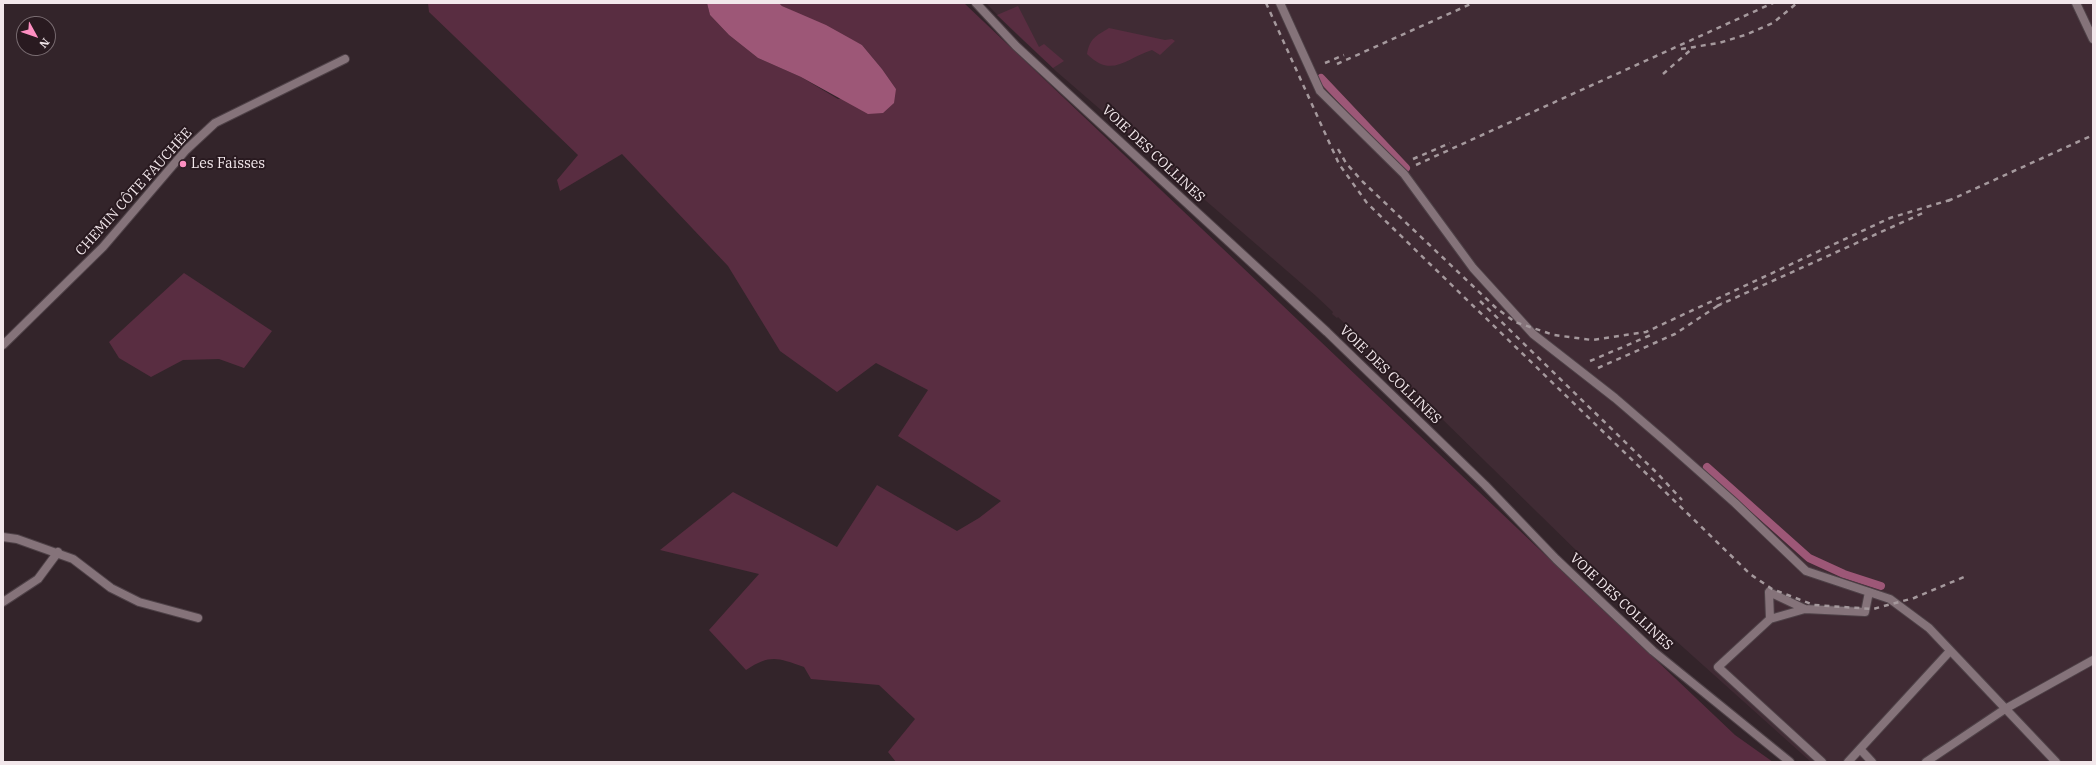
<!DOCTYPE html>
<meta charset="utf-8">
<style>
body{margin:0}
#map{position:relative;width:2096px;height:765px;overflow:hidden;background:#33242a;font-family:"IBM Plex Serif",serif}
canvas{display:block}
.frame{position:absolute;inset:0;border:4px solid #f2e7eb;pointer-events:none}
.north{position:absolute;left:16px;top:16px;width:40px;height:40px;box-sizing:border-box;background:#291a20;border:1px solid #796c71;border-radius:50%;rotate:130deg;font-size:11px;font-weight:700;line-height:16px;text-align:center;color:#f2e7eb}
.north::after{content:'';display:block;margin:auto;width:14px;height:18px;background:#fd8fc1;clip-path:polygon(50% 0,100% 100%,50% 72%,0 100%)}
</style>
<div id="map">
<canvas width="2096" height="765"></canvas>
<div class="frame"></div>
<div class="north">N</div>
</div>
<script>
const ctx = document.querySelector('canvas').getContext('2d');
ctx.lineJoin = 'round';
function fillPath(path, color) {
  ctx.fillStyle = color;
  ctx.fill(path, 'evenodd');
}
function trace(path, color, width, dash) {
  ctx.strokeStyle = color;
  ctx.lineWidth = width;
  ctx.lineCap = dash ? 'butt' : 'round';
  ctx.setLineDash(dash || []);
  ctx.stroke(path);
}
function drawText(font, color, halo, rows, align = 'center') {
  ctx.font = font + ' "IBM Plex Serif",serif';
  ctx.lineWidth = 4;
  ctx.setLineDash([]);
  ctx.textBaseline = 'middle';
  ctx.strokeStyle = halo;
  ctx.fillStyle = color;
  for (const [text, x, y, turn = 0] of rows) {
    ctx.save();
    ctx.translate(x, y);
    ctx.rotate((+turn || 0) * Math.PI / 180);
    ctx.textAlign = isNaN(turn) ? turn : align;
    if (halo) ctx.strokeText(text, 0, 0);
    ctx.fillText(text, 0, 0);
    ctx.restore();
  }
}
fillPath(new Path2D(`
 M986,3H2093V762H1865L1864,760L1862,762H1811L1587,561L1338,317L1337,318L1332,314L1333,312L1316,296L1057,72L1010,28Z`), '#402b34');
fillPath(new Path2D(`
 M428,3H707L710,15L729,35L758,58L801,77L838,99L896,89L882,69L862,45L782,6L779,3H964L1735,735L1773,762H896L888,752L915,719L879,685L811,679L804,667C777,658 771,654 746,670L709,630L759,574L660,550L733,492L837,547L877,485L957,531L979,518L1001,501L898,436L928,390L876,363L837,392L780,351L728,266L622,154L560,191L557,180L578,155L429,12Z
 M1018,6L1039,47L1044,44L1064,61L1053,68L997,15Z
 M1109,28L1165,40L1172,39L1175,41L1160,55L1152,50C1126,58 1112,79 1087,54C1090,38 1096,36 1109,28Z
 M184,273L272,331L244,368L219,359L183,360L151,377L119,358L109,342Z`), '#592d41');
fillPath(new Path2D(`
 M707,3H779L782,6L826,25L862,45L882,69L896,89L894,103L883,113L868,114L801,77L758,58L729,35L710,15Z`), '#9d5777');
trace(new Path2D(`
 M1321,78L1406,168
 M1707,467L1809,558L1844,574L1881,586`), '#9d5777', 8);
const street = new Path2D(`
 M976,3L1016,46L1327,332L1485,485L1556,559L1653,651L1790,762
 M1280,3L1320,91L1404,174L1473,268L1533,334L1615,398L1665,441L1735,503L1806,571L1890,599L1929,628L2056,762
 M2076,3L2093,39
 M3,345L103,247L186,150L215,123L345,59
 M3,537L17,539L73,559L111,588L139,602L198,618
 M3,602L38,579L58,552
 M1805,609L1769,592L1770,619L1718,667L1822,762
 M1770,619L1805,609L1865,612L1869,592
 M1860,749L1872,762
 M1848,762L1950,651
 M1926,762L2005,709L2093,660`);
trace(street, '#4e4147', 10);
trace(street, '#85737a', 8);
trace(new Path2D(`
 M1266,3L1339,164L1367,203L1750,574L1772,589L1814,605L1873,609L1914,598L1964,577
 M1681,49L1719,43L1745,35L1773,23L1797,3
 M1325,63L1344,55
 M1337,64L1473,3
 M1663,74L1694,47
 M1338,149L1346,163L1363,182L1495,307L1515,322L1554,335L1592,340L1646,332L1890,218L1953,199
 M1413,159L1450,143
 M1416,165L1773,3
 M1948,201L2093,135
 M1480,301L1658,474L1682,500
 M1717,306L1923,213
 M1590,361L1651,335
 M1598,368L1675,334L1722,303`), '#a5999d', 2.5, [5, 5]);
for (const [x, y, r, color] of [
 [183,164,4,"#fd8fc1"]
]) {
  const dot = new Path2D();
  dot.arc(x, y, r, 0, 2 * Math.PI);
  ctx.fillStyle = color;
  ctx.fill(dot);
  trace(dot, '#291a20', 1.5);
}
drawText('14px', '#f2e7eb', '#291a20', [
 ["VOIE DES COLLINES",1153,154,43],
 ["CHEMIN CÔTE FAUCHÉE",134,192,-48],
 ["VOIE DES COLLINES",1390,375,44],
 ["VOIE DES COLLINES",1621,602,43]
]);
drawText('14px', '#f2e7eb', '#291a20', [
 ["Les Faisses",191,164]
], 'left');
</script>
